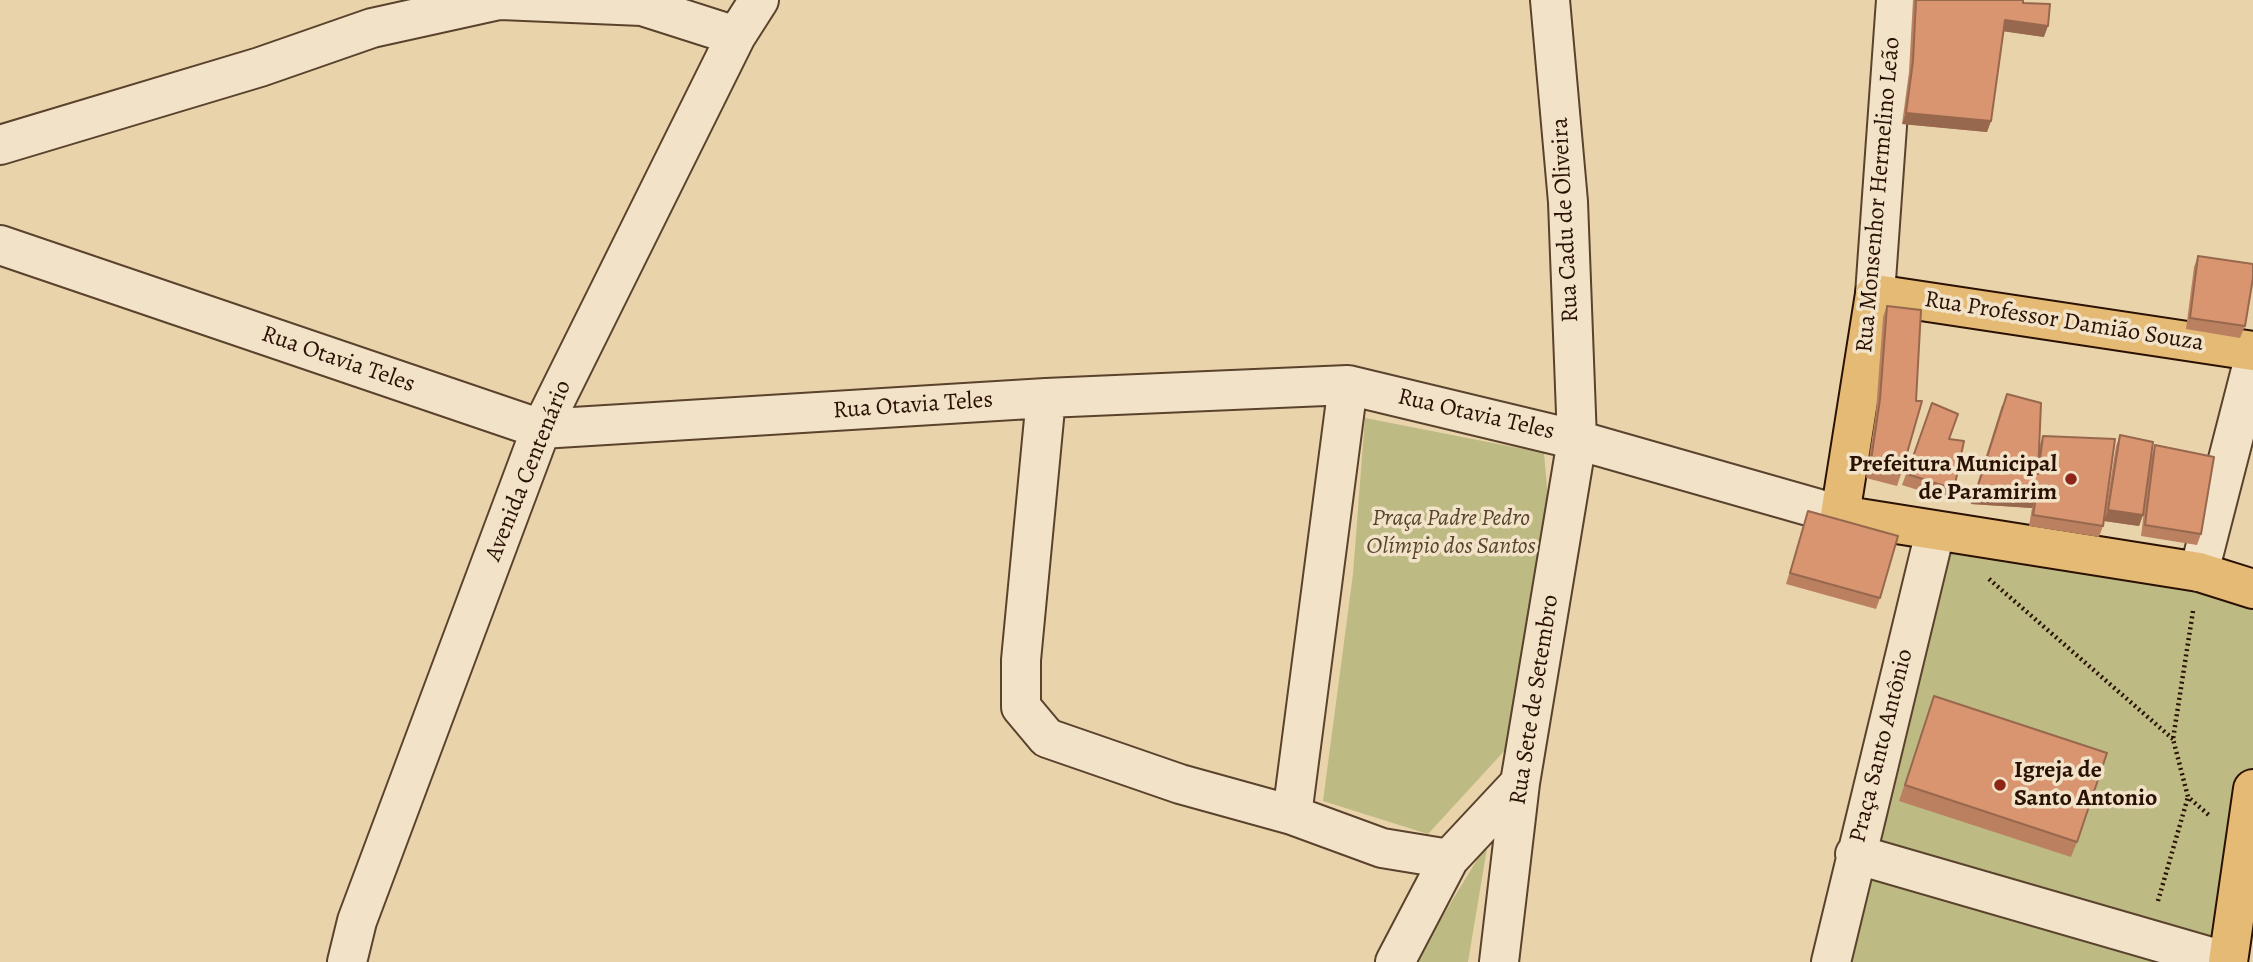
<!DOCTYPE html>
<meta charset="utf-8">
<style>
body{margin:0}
canvas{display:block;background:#e9d3aa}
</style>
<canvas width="2253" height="962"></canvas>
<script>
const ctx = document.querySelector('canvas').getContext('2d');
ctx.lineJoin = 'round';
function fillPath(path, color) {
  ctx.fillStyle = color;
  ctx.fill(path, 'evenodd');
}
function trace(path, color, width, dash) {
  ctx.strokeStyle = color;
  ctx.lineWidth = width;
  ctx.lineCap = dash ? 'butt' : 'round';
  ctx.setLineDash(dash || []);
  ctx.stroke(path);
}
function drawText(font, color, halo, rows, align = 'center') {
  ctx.font = font + ' Alegreya,serif';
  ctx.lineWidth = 7;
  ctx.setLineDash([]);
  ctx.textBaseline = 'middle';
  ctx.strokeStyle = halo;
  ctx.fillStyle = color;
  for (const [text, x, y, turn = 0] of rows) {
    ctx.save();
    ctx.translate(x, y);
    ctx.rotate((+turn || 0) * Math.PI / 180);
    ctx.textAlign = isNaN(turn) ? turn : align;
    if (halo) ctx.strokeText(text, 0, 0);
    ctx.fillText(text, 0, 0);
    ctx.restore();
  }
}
fillPath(new Path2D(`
 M1365,418L1544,453L1550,521L1507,748L1428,834L1323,801L1353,574Z
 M1935,532L2253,597V822L2227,962H1823Z
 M1488,842L1468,962H1414L1423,948Z`), '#bdba84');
const minor = new Path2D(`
 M501,0L642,6L736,36
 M0,145L260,67L372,28L499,0
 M0,245L541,429L1046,398L1348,385L1577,440L1840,515
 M1875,294L1896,0
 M1046,398L1021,660V707L1047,738L1180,784L1292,815L1382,848L1449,859
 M2199,572L2253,362
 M1292,815L1348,385
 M1855,854L2228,962
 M347,962L357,921L541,429L736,36L759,0
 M1395,962L1449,859L1520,783
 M1499,962L1520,783L1577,440L1568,202L1550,0
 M1831,962L1935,532`);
const major = new Path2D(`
 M2253,351L1875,294L1840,515L2199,572L2253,589
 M2228,962L2253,789`);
trace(minor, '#5a422d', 42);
trace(major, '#2b1103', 42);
trace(new Path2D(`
 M1989,579L2173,739
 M2193,611L2173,739L2188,797L2210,816
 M2158,901L2188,797`), '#2b1103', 4.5, [2, 3.5]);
trace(minor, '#f1e2c8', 38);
trace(major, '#e4ba75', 38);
fillPath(new Path2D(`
 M1913,0H2023V3L2044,37L2004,31L1991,121L1987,132L1902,124L1909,72Z
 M2198,256L2245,326L2240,338L2186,329L2194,267Z
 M1887,306L1901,474L1897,486L1866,478L1876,411L1883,317Z
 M1932,403L1949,439L1954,489L1950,500L1902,485Z
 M2002,405L2040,444L2043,436L2103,526L2099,537L2029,526L2032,508L1971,504Z
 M2120,435L2152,455L2155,445L2201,534L2197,545L2141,536L2148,478L2143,515L2139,526L2104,521L2116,446Z
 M1808,511L1880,598L1876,609L1786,584Z
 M1934,696L2077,842L2071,857L1899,801Z`), '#ba8060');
fillPath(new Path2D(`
 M2005,20L2048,26L2044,37L2001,31Z
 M1906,113L1991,121L1987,132L1902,124Z
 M1976,492L2036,497L2032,508L1971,504Z
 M2108,510L2143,515L2139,526L2104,521Z`), '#97684e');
const building = new Path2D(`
 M1916,0H2023V3L2050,4L2048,26L2005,20L1991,121L1906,113L1913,61Z
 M2198,256L2253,264V278L2245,326L2190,318Z
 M1887,306L1921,310L1916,401H1922L1901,474L1870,467L1880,399Z
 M2007,394L2041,403L2038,474L2043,436L2115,439L2103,526L2033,515L2036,497L1976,492Z
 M1932,403L1958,414L1949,439L1964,441L1954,489L1907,474Z
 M2120,435L2153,442L2143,515L2108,510Z
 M2155,445L2214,457L2201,534L2145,525Z
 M1808,511L1898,536L1880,598L1790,573Z
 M1934,696L2107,753L2077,842L1905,785Z`);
fillPath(building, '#d89570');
trace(building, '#97684e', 2);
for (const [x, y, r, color] of [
 [2071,479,7,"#8f2418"],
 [2000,785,7,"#8f2418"]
]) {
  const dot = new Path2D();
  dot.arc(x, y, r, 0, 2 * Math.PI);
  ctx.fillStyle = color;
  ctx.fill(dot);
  trace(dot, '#f1e2c8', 2.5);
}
drawText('24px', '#2b1103', '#f1e2c8', [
 ["Rua Monsenhor Hermelino Leão",1879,195,-85],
 ["Rua Cadu de Oliveira",1566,220,-93],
 ["Rua Professor Damião Souza",2064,322,9],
 ["Rua Otavia Teles",338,360,19],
 ["Rua Otavia Teles",913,406,-4],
 ["Rua Otavia Teles",1476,415,13],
 ["Avenida Centenário",529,471,-68],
 ["Rua Sete de Setembro",1535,700,-81],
 ["Praça Santo Antônio",1882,746,-76]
]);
drawText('bold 24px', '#2b1103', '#f1e2c8', [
 ["Prefeitura Municipal",2057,465],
 ["de Paramirim",2057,493],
 ["Igreja de",2014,771,"left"],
 ["Santo Antonio",2014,799,"left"]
], 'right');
drawText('italic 24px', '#57442a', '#f1e2c8', [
 ["Praça Padre Pedro",1451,519],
 ["Olímpio dos Santos",1451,547]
]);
</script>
